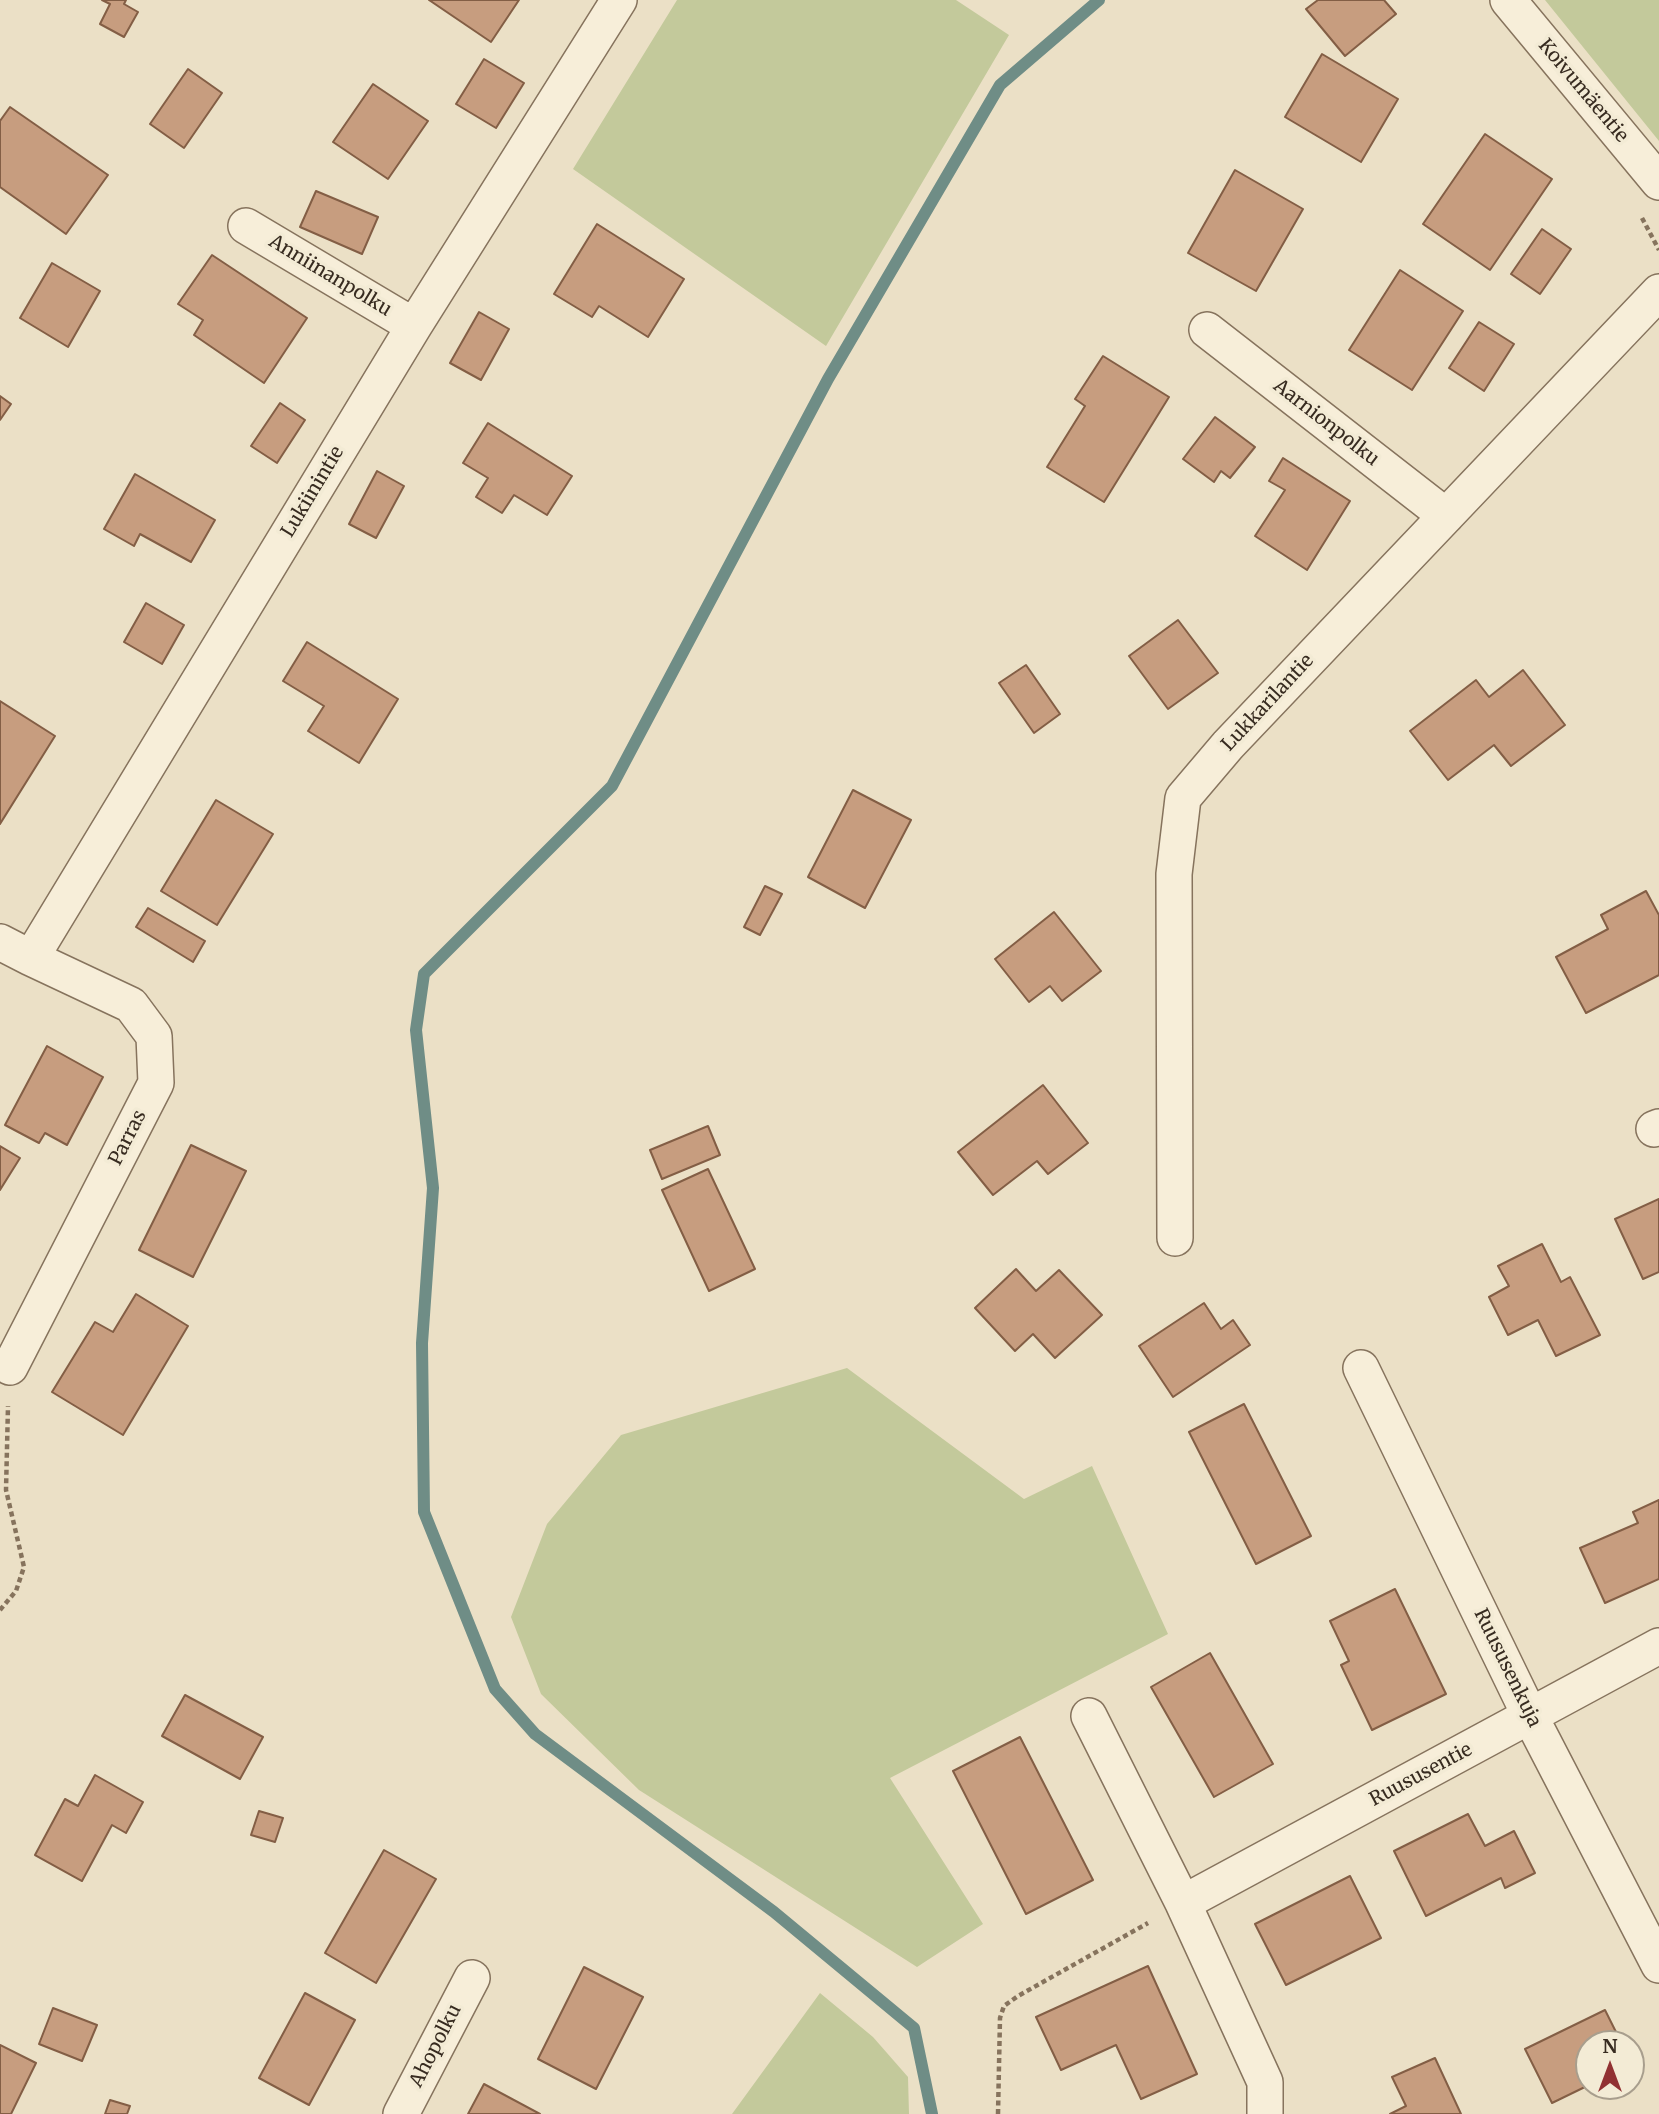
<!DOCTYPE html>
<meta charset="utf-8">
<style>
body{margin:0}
#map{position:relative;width:1659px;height:2114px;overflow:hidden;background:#ebe0c6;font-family:Merriweather,serif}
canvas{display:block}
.north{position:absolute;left:1575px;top:2030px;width:70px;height:70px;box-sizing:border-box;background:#f3ebd5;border:2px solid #a89e8d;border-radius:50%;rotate:0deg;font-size:19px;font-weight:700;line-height:28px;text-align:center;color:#372b20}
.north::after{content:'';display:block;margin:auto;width:24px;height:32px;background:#913132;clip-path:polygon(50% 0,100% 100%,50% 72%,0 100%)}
</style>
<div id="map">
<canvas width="1659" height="2114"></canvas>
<div class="north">N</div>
</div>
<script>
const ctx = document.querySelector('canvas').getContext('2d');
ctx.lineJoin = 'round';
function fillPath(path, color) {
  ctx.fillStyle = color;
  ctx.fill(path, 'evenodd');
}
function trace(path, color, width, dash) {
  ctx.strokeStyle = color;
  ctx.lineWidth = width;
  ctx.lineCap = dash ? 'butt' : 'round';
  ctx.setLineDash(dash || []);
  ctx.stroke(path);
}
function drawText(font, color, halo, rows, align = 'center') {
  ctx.font = font + ' Merriweather,serif';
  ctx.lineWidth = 7;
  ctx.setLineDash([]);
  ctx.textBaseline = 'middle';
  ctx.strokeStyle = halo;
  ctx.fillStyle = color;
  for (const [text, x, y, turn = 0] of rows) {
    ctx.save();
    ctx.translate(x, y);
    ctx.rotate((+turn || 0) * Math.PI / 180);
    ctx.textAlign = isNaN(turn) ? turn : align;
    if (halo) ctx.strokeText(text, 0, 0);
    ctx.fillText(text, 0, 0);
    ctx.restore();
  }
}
fillPath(new Path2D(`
 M677,0H956L1009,35L826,346L573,169Z
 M1545,0H1659V141Z
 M847,1368L1024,1499L1092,1466L1168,1634L890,1778L983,1924L917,1967L639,1790L541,1694L511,1617L547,1524L621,1435Z
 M820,1993L873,2037L908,2077L909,2114H732Z`), '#c3c99b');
trace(new Path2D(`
 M932,2114L914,2028L774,1912L535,1734L495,1689L424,1512L422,1343L433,1188L416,1030L424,974L612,786L828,379L1000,85L1099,0`), '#6f8d86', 12);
const building = new Path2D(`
 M102,0H126L124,4L138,12L124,37L100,24L110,4Z
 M429,0H519L491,42Z
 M1318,0H1384L1396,14L1345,56L1306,9Z
 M1322,54L1398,99L1361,162L1285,117Z
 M484,59L524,83L496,128L456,104Z
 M188,69L222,93L184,148L150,124Z
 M373,84L428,121L388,179L333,142Z
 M10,107L108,175L66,234L0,187V121Z
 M1485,134L1552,179L1490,270L1423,224Z
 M1235,170L1303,209L1256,291L1188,253Z
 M316,191L378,217L362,254L300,227Z
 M597,224L684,279L648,337L599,306L592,317L554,294Z
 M1542,229L1571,249L1540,294L1511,274Z
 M212,255L307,318L264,383L194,335L203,320L178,304Z
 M52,263L100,291L68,347L20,318Z
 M1400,270L1463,311L1412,390L1349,350Z
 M479,312L509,329L481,380L450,363Z
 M1479,322L1514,344L1484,391L1449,368Z
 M1103,356L1169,397L1104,502L1047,467L1085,406L1075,399Z
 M0,396L11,404L0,420Z
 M280,403L305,420L277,463L251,446Z
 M1215,417L1255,447L1230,478L1221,471L1214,482L1183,459Z
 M488,423L572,476L547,515L514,495L502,513L476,497L488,478L463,463Z
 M1283,458L1350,501L1307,570L1255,536L1285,490L1269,481Z
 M377,471L404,486L376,538L349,524Z
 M135,474L215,520L191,562L140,534L134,546L104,529Z
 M146,603L184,625L162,664L124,642Z
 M1178,620L1218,673L1168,709L1129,656Z
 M307,642L398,699L359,763L308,731L324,706L283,681Z
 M1026,665L1060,714L1034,733L999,683Z
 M1523,670L1565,725L1511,766L1494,745L1448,780L1410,731L1476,680L1489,697Z
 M0,701L55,736L0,824Z
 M853,790L911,820L865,908L808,877Z
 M216,800L273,834L217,925L161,891Z
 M765,886L782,894L760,935L744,927Z
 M1646,891L1659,915V975L1586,1013L1556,957L1608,929L1601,915Z
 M148,908L205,941L193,962L136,927Z
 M1054,912L1101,971L1062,1001L1050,986L1029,1002L995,959Z
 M47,1046L103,1077L67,1145L45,1133L39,1143L5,1125Z
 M1043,1085L1088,1143L1048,1174L1037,1161L993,1195L958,1152Z
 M708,1126L720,1155L662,1179L650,1150Z
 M191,1145L246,1171L193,1277L139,1250Z
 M0,1146L20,1158L0,1190Z
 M708,1169L755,1269L709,1291L662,1190Z
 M1659,1199V1272L1643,1279L1615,1219Z
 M1542,1244L1561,1282L1570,1277L1600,1335L1556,1356L1538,1320L1508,1335L1489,1297L1509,1286L1498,1266Z
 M1016,1269L1036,1291L1059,1270L1102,1315L1055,1358L1033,1334L1015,1351L975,1308Z
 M136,1294L188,1326L123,1435L52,1392L95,1322L113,1332Z
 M1204,1303L1221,1329L1233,1320L1250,1345L1173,1397L1139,1346Z
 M1244,1404L1311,1536L1256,1564L1189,1432Z
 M1659,1500V1579L1605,1603L1580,1548L1638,1523L1633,1512Z
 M1395,1589L1446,1694L1372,1730L1341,1665L1349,1661L1330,1621Z
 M1210,1653L1273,1764L1214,1797L1151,1687Z
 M185,1695L263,1737L240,1779L162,1736Z
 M1020,1737L1093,1880L1026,1914L953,1771Z
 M95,1775L143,1802L126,1833L112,1825L82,1881L35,1855L65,1799L78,1806Z
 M259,1811L283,1818L275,1842L251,1835Z
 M1468,1814L1485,1846L1514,1831L1535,1873L1505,1888L1501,1878L1426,1916L1394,1851Z
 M384,1850L436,1879L376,1983L325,1953Z
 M1350,1876L1381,1938L1286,1985L1255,1924Z
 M1148,1966L1197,2074L1141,2099L1116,2045L1061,2070L1036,2017Z
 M584,1967L643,1997L596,2089L538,2059Z
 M305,1993L355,2020L309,2105L259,2078Z
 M53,2008L97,2025L82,2061L39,2044Z
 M1605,2010L1622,2044H1589V2085L1552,2103L1525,2049Z
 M0,2045L36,2063L11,2114H0Z
 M1435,2058L1461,2114H1390L1406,2106L1392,2077Z
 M484,2084L540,2114H468Z
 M110,2100L130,2106L127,2114H105Z`);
fillPath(building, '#c79d7f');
trace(building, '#835e45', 2);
const minor = new Path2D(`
 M1508,0L1659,182
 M246,226L414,326
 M1207,330L1446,516
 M0,942L31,958L414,326L619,0
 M1654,1129L1659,1127
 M1175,1238L1174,874L1183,798L1228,745L1659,292
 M10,1367L156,1083L154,1036L131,1005L31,958
 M1361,1368L1530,1716L1659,1965
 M1089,1716L1183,1903L1659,1646
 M1183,1903L1265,2082V2114
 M401,2114L472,1978`);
trace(minor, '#86735d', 38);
trace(new Path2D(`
 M1642,218L1659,250
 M0,1610L16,1591L24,1567L6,1490L8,1406
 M998,2114L1000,2018L1004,2006L1018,1996L1148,1923`), '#86735d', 4.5, [5, 3.5]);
trace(minor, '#f7eed9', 35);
drawText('19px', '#372b20', '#f3ebd5', [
 ["Koivumäentie",1583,91,50],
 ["Anniinanpolku",330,276,31],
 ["Aarnionpolku",1326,423,38],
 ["Lukiinintie",313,492,-59],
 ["Lukkarilantie",1268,703,-47],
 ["Parras",128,1138,-63],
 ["Ruususenkuja",1507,1668,64],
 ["Ruususentie",1421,1775,-28],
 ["Ahopolku",436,2046,-63]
]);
</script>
